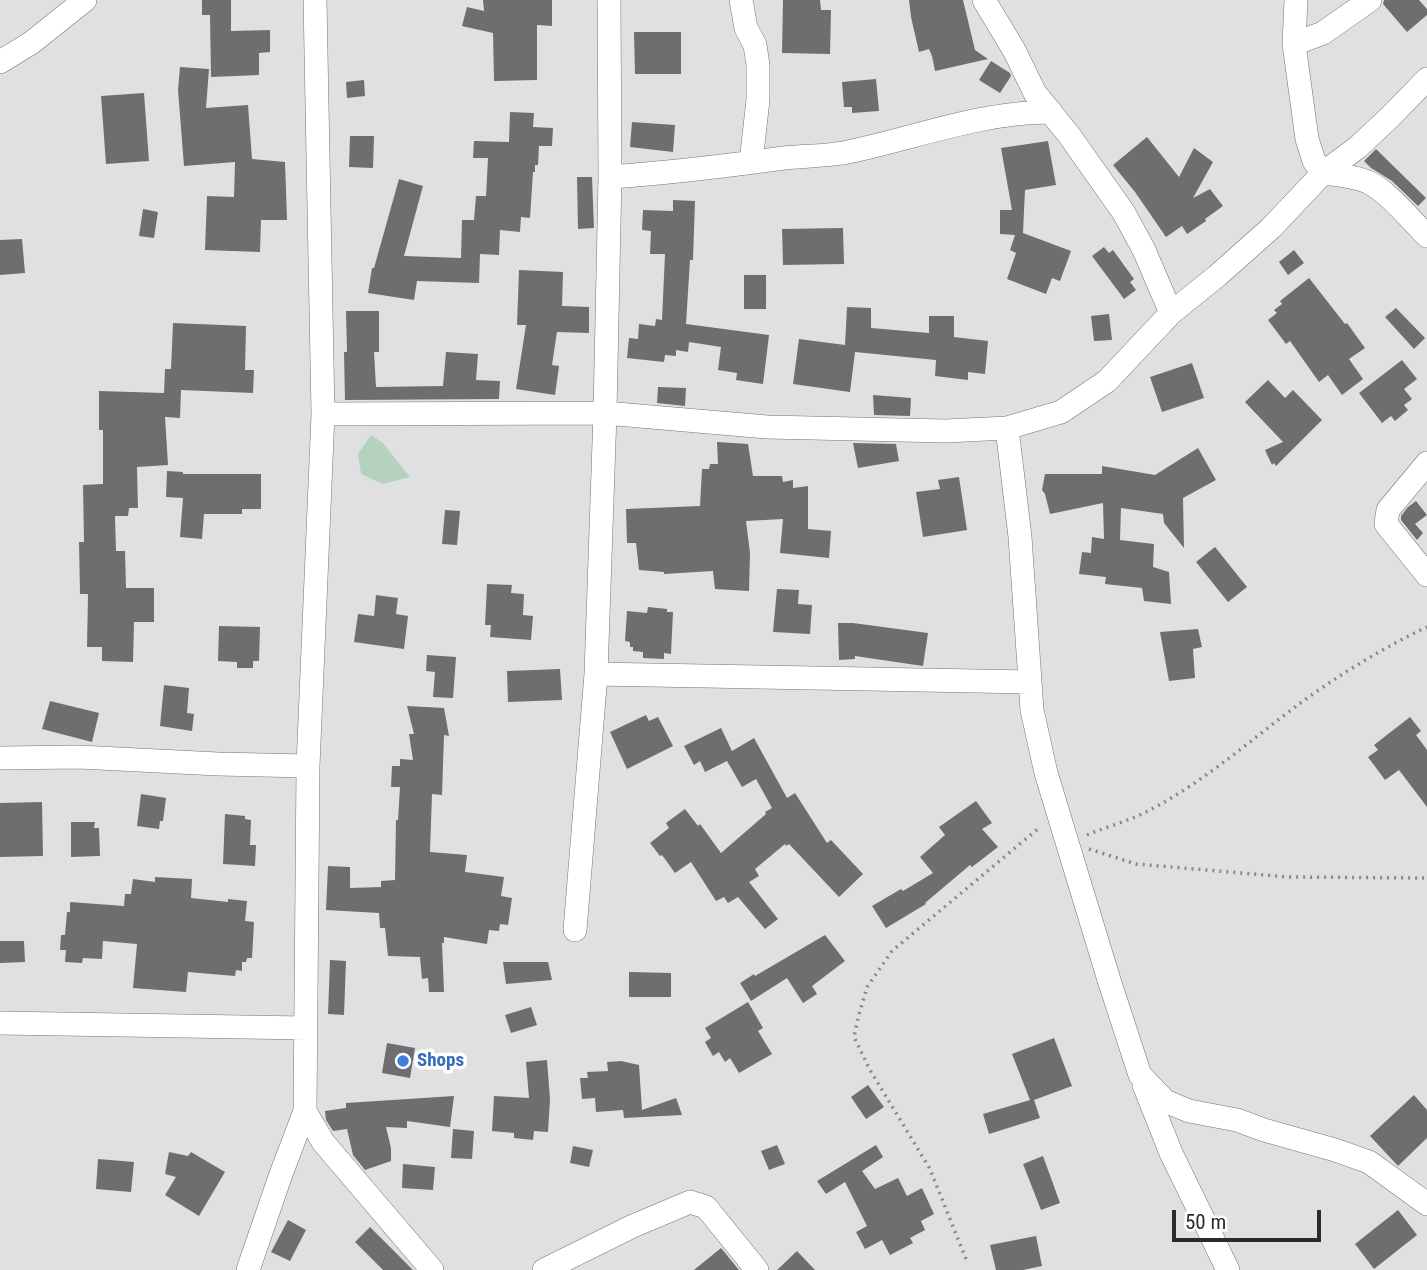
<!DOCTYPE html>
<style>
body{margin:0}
#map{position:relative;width:1427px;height:1270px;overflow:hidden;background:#e0e0e3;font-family:"Roboto Condensed",sans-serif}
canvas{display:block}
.scale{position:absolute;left:1172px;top:1210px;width:149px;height:32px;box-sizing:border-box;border:4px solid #2b2b2c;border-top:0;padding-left:9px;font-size:21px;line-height:24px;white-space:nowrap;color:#2b2b2c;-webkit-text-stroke:5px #fff;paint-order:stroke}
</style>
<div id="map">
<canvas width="1427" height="1270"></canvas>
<div class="scale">50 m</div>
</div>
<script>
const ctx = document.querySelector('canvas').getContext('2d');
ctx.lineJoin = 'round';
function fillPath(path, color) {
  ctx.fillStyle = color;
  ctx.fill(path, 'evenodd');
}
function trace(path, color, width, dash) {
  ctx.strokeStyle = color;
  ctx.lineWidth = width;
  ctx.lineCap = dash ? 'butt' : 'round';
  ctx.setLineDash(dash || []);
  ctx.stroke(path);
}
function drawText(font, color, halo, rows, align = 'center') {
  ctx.font = font + ' "Roboto Condensed",sans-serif';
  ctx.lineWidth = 7;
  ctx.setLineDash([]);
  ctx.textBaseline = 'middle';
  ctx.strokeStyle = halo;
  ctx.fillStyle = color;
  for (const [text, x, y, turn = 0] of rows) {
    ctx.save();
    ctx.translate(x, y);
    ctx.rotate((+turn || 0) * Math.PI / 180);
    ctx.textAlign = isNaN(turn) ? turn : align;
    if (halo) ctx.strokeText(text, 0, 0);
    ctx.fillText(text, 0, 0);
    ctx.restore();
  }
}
fillPath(new Path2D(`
 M371,435L383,443L410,477L383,484L361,474L358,454Z`), '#b5d1c0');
fillPath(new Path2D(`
 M202,0H231V31L270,30V52L259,53V75L211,77L210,15H202Z
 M483,0H552V26L537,25V80L494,81L493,33L462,26L467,7L484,11Z
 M783,0H820L821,10H831L830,54L782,53Z
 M909,0H963L975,50L988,59L935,71L932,56L929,49L919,52L911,17Z
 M1384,0H1419L1427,9V15L1407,32L1383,4Z
 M634,32H681V74H635Z
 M991,61L1010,73L1011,76L1000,93L979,80Z
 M180,67L209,69L206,108L248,105L252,159L285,162L287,220H261L260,252L205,250L207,196L234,197L235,162L184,166L178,90Z
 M876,79L879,111L852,113V107H844L842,82Z
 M364,80L365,96L347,98L346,82Z
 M144,93L149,161L106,164L101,96Z
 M510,112L534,113L533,127L553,128L552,146H539L538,165H535V172H533L530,218L521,217L520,232L500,230L499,255L480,254L479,283L417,281L414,300L368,293L372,268H374L399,179L423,186L404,256L461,258L462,220H474L476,196H486L488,158H473L474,141L509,142Z
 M632,122L675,125L673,152L630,147Z
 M350,136H374L373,168L349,167Z
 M1147,137L1179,177L1194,148L1213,162L1193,198L1210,189L1223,206L1205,219L1206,221L1187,234L1182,226L1166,237L1135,192L1113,165Z
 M1048,141L1056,185L1025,190L1023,233L1071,251L1060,281L1052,278L1046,294L1007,279L1016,253L1010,250L1015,235L1000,234V210H1012L1001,148Z
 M1376,149L1426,198L1418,206L1392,181L1371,168L1364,161Z
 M577,177H592L594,228L578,229Z
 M673,200L695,201L693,260H690L686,324L769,335L763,384L736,380L737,373L718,370L721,347L689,342L688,352L676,350V356L665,355L664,362L627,358L629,338L638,339L639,324L655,326L656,319L662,320L665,254H650L651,231L642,230L643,210L673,211Z
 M143,209L158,212L154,238L139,236Z
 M843,228L844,264L783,265L782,229Z
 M22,239L25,273L0,275V240Z
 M1104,247L1109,253L1113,250L1134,279L1130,282L1136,290L1124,299L1092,256Z
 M1294,250L1304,263L1288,275L1279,262Z
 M519,270L563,272L562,306L589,307V333L557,332L552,365L559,366L555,395L516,389L526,325H517Z
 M744,275H766V309H744Z
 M1309,278L1345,324L1347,323L1365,348L1349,359L1363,379L1342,395L1328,375L1319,382L1290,341L1286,344L1268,320L1277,313L1274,310L1282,304L1280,301Z
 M847,307L871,308V328L929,333V316H954V337L988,341L985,374L968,372V380L935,376L936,360L855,352L850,392L793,384L799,339L845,345Z
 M1396,308L1425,338L1414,349L1385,317Z
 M346,311H379V352H374L376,387L443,386L446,352L478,354L476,380L500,381L499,399L345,400L344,352H347Z
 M1109,314L1112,340L1094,341L1091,316Z
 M173,323L246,326L245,370H254L253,393L181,390L180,418L165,417L168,465L137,467L138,508H129L128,516H115L116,551H125L126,588H154V622H134L133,662L102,661V647H87L88,594H80L79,542H84L83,485L103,484V430H99V391L164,393L165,369H171Z
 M1402,360L1417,379L1404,389L1412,399L1404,405L1408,410L1395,421L1391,416L1382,423L1359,393Z
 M1192,363L1204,398L1162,412L1150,377Z
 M1268,380L1285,398L1293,390L1322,420L1276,466L1274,463L1272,465L1265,450L1283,442L1245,402Z
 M658,387L686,388L685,406L657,403Z
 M873,395L911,398L910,416L874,415Z
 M717,442L748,444L753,476H782L783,482L793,480V488L808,486V529L831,531L829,558L780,553L783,519L746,521L750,553L749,591L715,589L713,571L664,574V572L639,570L636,543H627L626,509L700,506L702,469H709L710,464H718Z
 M853,443L896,444L899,461L858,468Z
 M1198,448L1216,480L1183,498L1184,548L1164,523L1163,514L1121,508L1120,540L1154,544L1153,567L1169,572L1171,604L1144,601L1142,588L1105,584L1106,577L1079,574L1082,552L1091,553L1092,537L1104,539L1103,503L1050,514L1045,494L1042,490L1045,474H1102V466L1155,475Z
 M167,471L183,472V474H261V509H242V514H204L202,539L180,537L183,498L166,497Z
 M959,477L967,530L923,537L916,492L940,489L938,480Z
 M1416,501L1427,515L1415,524L1423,533L1417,540L1401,520V516L1408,507Z
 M445,510L460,511L457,545L442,544Z
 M1215,547L1247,587L1228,602L1196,562Z
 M487,584L512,585L511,593L524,594L523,615L533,616L531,640L490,637L491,625H485Z
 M777,589L799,590L798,604L812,605L810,634L773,632Z
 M376,595L398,598L396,614L408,616L404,649L354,642L358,614L374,616Z
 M648,607L667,609V612H673L671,654L664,653V659L643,658V652L633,651V647H630V642L625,641L627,611L647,613Z
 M838,623H853L928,633L923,666L855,656V659L839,660Z
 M219,626L260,627L259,661H253V668H237V662L218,661Z
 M1198,629L1202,647L1193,649L1195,678L1169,681L1160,632Z
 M427,655L456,657L453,698L433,697L435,672L426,671Z
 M560,669L562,700L508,702L507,671Z
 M164,685L189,688L187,713L194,714L192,731L160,726Z
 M50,701L99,713L92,742L42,729Z
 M407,706L444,708L449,736L444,735L442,795L432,794L430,852L467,855L465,872L504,877L501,896L512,898L508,925L500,924L499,931L489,930L487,944L444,937V943H442L444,992H429L428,978L422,979L420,957L388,956L385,928H380L379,913L326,910L328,866L350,867V888L381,887V881L395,880L396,820H398L400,787H391L392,766H400V759L413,760L409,734H414Z
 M646,715L649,721L658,717L673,746L627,769L610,732Z
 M1410,717L1421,731L1416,735L1427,750V807L1399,770L1385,780L1368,757L1378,750L1374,745Z
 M721,728L732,751L754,738L787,798L795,793L827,843L831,840L863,874L839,897L789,844L786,846L785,844L755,869L759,876L749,882L778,919L765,929L738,897L728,903L724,897L716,901L691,862L675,873L662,855L660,856L650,843L669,828L666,823L685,809L698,826L700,824L721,853L766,814L765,812L772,808L756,779L742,787L727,761L705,772L700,761L694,765L684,746Z
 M141,794L166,798L163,821H160L159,829L137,826Z
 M976,801L992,823L982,829L998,847L972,867L970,865L925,903L926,904L886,928L872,906L901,889L903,891L933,873L920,857L945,835L939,827Z
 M42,802L43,856L0,857V803Z
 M225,814L245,816V819L251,820L250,845H256L255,866L223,864Z
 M71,822H95L94,828H99L100,856L71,857Z
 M155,877L192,879L191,898L228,902V899L247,901L245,921L254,922L252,958H247L246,962H242V971L236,970L235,976L188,972L186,992L133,988L137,944L103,941L102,959L83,958L82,963L65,962L66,950H60L61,935H65L67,912H70V902L124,906L125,894H131L133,879L155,882Z
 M825,935L845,961L812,986L817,994L803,1003L787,978L751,1001L740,983L754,974L755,976Z
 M0,941H24L25,962L0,963Z
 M330,960L346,961L344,1015L328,1014Z
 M503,962H548L552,980L506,984Z
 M629,972L671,973V997H629Z
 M748,1002L763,1028L758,1031L772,1054L739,1073L730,1058L725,1062L719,1052L713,1056L705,1042L711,1038L705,1028Z
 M531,1007L537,1025L511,1033L505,1015Z
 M1054,1038L1072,1086L1034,1100L1040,1118L989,1134L983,1114L1030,1100L1012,1054Z
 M387,1043L415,1048L410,1078L382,1073Z
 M547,1060L550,1099L548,1132L534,1131L533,1140L514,1138V1133L492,1131L494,1096L529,1098L526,1062Z
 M621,1061L639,1065L642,1110L676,1098L682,1115L624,1118L623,1110L596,1112L595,1098L582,1099L580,1078H588L587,1072L608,1071L607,1062Z
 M868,1085L884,1107L866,1119L851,1097Z
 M1414,1095L1427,1110V1138L1398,1166L1370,1136Z
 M454,1096L450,1127L407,1121V1128L386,1127L391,1148V1161L365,1170L353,1155L347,1129L333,1131L326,1120L325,1111L346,1108V1103Z
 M453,1129L474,1131L472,1159L451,1158Z
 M777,1145L785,1164L769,1170L761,1151Z
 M876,1145L883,1157L862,1171L875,1189L898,1178L907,1196L922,1188L934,1214L921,1221L925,1230L910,1238L913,1243L890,1255L882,1240L865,1249L856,1232L867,1226L845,1182L826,1194L817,1181Z
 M573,1146L593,1150L589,1167L570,1163Z
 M169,1152L188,1156L191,1152L225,1172L199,1216L165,1195L176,1177L165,1174Z
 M1043,1156L1060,1203L1041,1210L1023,1164Z
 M98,1159L134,1162L131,1192L96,1189Z
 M403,1164L435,1167L433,1190L402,1188Z
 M1398,1210L1417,1235L1374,1269L1355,1244Z
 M288,1220L306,1230L290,1261L271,1252Z
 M370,1227L413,1270H383L355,1242Z
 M1036,1236L1042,1266L1023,1270H996L990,1245Z
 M721,1248L739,1270H694Z
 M797,1251L815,1270H777Z`), '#6f6d6f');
const street = new Path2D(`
 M741,0L746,28L755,45L758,65V100L751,162
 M984,0L1014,50L1035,93L1069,135L1124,213L1144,250L1171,313
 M1296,0L1294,44L1307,139L1314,161L1323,173C1337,175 1354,176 1368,182C1387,191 1411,220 1427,236
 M1294,44L1323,33L1370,0
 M0,62L31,43L85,0
 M610,177C668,173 726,166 784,158C804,156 824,156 843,153C913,139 979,112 1051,112
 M323,414L605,413L767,427L946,431L1007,428L1061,412L1107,381L1171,313L1217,276L1271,228L1323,173L1358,147L1390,117L1427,79
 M1007,428L1020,537L1032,710L1046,773L1109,980L1140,1075L1165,1101L1189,1111L1237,1120L1264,1130L1335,1150L1369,1162L1427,1204
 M1427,463L1388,510L1386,524L1427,575
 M596,674L1030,682
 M0,758L79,757L218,764L308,766
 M575,930L596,674L605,413L610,177L609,0
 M0,1023L305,1028
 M1144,1085L1171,1153L1228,1270
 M305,1111L323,1142L432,1270
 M248,1270L281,1174L305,1111L308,766L323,414L315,0
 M544,1270L633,1226L690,1202L706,1207L757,1270`);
trace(street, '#747477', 24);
trace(new Path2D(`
 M1087,835C1106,827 1128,821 1146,812C1201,784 1246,744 1295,707C1334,678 1382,648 1427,627
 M1089,849L1136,864L1288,877L1427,878
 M966,1259L930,1169L870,1070L854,1037L858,1018L867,987L892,951L1040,827`), '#878789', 3.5, [2, 5]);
trace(street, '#fff', 23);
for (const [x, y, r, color] of [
 [403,1061,7,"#3f7fe0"]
]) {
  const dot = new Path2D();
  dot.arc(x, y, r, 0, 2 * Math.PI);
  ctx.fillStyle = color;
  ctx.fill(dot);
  trace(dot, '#fff', 2.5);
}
drawText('bold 19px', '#366cbe', '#fff', [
 ["Shops",417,1061]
], 'left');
</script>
